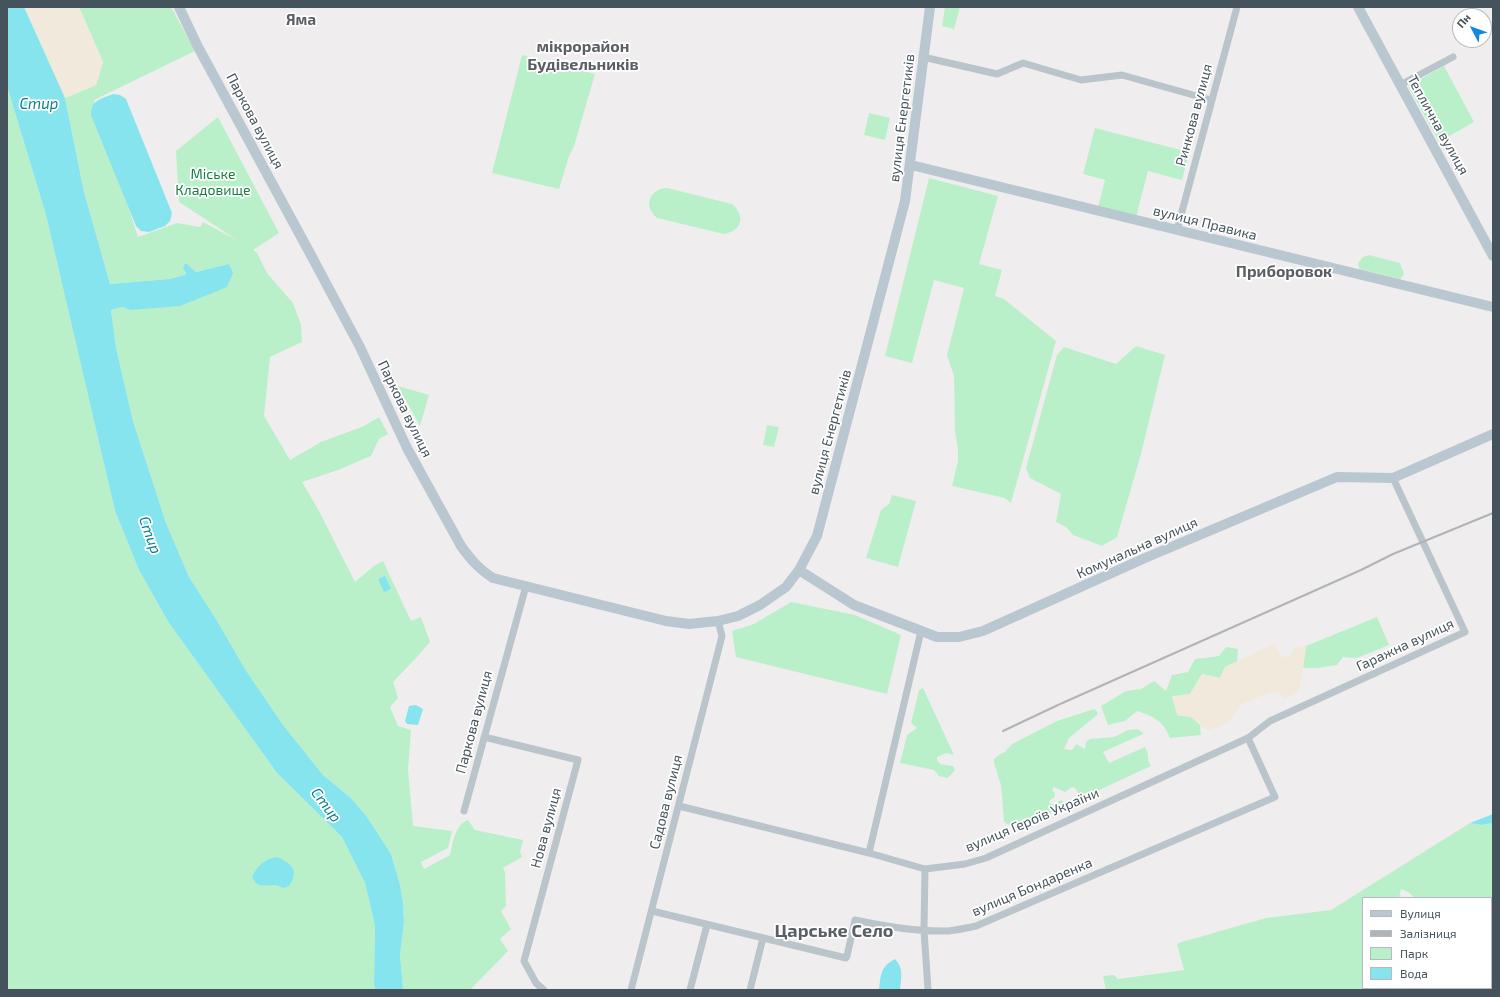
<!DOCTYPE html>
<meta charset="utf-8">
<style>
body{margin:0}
#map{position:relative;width:1500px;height:997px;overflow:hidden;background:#f0edee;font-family:"Exo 2",sans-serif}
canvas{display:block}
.frame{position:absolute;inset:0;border:8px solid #45545c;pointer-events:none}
.legend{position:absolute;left:1362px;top:897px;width:130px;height:92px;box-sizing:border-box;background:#fff;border:1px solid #b5bbbe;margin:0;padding:5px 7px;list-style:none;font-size:12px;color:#45545c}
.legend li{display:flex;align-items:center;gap:8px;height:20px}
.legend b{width:20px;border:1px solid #b5bbbe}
.north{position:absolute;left:1452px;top:8px;width:40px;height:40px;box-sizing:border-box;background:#fff;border:1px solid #b5bbbe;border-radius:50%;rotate:311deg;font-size:11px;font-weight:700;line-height:16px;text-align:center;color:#45545c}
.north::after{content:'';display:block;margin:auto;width:14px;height:18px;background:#1487e3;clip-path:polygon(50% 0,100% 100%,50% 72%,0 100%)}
</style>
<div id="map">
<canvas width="1500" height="997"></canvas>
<div class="frame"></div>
<ul class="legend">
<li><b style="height:5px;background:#b9c7d0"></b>Вулиця</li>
<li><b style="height:5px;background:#b0b4b8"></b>Залізниця</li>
<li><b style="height:11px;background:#baf0c9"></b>Парк</li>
<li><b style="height:11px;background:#86e4ee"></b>Вода</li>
</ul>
<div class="north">Пн</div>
</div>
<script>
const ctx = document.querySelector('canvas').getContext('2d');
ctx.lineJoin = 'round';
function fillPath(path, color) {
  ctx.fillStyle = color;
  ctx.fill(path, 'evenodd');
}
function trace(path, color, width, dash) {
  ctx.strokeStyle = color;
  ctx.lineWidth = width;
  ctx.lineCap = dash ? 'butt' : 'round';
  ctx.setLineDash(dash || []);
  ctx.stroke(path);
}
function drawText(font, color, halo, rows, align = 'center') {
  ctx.font = font + ' "Exo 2",sans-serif';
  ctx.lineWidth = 3.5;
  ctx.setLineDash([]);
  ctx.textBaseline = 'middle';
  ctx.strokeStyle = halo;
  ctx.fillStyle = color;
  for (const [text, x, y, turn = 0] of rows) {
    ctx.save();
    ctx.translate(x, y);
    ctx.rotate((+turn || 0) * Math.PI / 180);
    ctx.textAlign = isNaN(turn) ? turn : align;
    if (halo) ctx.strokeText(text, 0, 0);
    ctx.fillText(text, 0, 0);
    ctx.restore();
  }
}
fillPath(new Path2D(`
 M79,7H171L195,51L94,100L138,237L177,223L200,227L203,222L237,240L179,202L176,151L218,117L279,233L253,250L257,253L267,273L293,303L301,325L302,342L270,357L264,416L290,460L321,442L364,426L379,417L388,434L379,439L371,456L338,470L302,482L319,511L355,582L374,566L383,561L411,621L421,617L430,642L416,658L393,682L398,698L390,707L398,726L411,730L408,770L413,826L452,831L448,848L421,862L424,869L450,855C453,843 455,824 468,820L475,830L523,840L520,852L522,857L503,868L505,872L506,906L501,911L511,929L500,939L508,951L470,990H403L400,955L404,922L403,903L400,885L391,854L367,817L351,798L323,775L283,725L245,669L216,619L189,577L166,523L133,421L116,348L111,310L122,307L130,310L229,264L196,272L187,264L185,275L169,279L110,284L84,192L65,98L96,85L103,62Z
 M945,7H960L954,29L942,26Z
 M522,55L595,74L574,146L569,156L559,189L492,173Z
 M1444,66L1474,122L1439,142L1408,86Z
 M7,86L46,215L115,511L139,570L169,623L277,773L342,837L365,883L375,926L374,984L375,990H7Z
 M869,113L890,118L885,140L864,135Z
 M1095,128L1189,152L1182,180L1148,171L1136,217L1098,207L1105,180L1083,174Z
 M929,178L998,196L979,264L1002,270L995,296L1004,299L1056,341L1011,503L1005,498L952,486L958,461V450L955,431L954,376L947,355L964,288L934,280L912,363L885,356Z
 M667,188L732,204C746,216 742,231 724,234L657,218C643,206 649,189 667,188Z
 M1369,255L1400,263L1404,274L1400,279L1359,269L1358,263L1363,257Z
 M1136,346L1165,355L1141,454L1117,537L1102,546L1073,535L1066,527L1056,522L1061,494L1030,478L1026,468L1057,355L1064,347L1116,364Z
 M398,386L429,395L420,426Z
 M767,425L779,427L774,447L763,445Z
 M892,495L916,501L898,567L866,558L881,510L889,504Z
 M791,602L855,615L901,635L887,694L736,657L732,631L754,624Z
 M1377,617L1389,645L1357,658L1343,657L1337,665L1317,668H1303L1306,646Z
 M1226,647L1238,649L1237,662L1225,667L1220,678L1202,674L1177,715L1192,717L1200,725L1201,735L1170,738C1163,721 1155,717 1137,711L1125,721L1108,725L1101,706L1126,691L1141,689L1154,681L1166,691L1172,675L1188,672L1195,659L1219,656Z
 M923,688L954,755L946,753L937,757V760L940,764L953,766L955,770L951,775L947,778L939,776L934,770L900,763L907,735L917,728L911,723L919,690Z
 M1094,709L1098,713L1097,715L1069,738L1064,749L1072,750L1076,744L1085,749L1086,742L1090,739L1114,737L1128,730L1137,729L1142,732L1143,734L1103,752L1109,763L1145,747C1150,755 1146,760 1151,766L1082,798L1075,788L1072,787L1065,792L1054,787L1052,790L1055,793V797L1050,800L1049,803C1054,806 1057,804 1060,800L1066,803L1067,805L1014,828L1004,822L1001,785L994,763V759L1000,754L1005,752L1012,744L1057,721Z
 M1470,823L1481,825L1493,823V923H1491V898H1414L1410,893L1401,889L1399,898H1363V988H1491V935H1493V990H1106L1103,976L1114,975L1118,979L1184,970L1177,944L1182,942L1266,918L1331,910Z`), '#baf0c9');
fillPath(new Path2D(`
 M24,7H79L103,62L96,85L65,98Z
 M1274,644L1283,658L1291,655L1295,648L1306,646L1299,692L1284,699L1280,693L1271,692L1242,704L1229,722L1210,731L1200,725L1191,717L1177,715L1172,696L1190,694L1202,674L1220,678L1225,667Z`), '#f2e9dd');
fillPath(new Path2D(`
 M7,7H24L65,98L84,192L110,284L169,279L185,275L186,273L183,267L185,264H187L196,272L229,264L233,273L227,287L180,306L130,310L122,307L111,310L116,348L133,421L166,523L189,577L216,619L245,669L283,725L323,775L351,798L367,817L391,854L400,885L403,903L404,922L400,955L403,990H375L374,984L375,926L365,883L342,837L277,773L169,623L139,570L115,511L46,215L7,86Z
 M113,94L120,95L126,99L172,213L170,221L165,226L149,232L141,231L136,226L91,115C91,100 101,99 113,94Z
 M385,576L391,588L387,591L384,592L378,579Z
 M416,705L423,709L418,725L407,724L405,721L409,706Z
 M1493,814V823L1481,825L1470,823Z
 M277,857C293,864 299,871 289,886L283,888C270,880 260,893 252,877C259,864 263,860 277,857Z
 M895,959C904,968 901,978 900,990H879C881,975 880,967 895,959Z`), '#86e4ee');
trace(new Path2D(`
 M923,57L997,74L1023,63L1081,80L1122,75L1211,100
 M1400,85L1453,57
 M1177,230L1237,7
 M484,737L578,760L524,961L536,983L544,990
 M679,806L869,853L925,869L965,864L986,858L1248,738L1270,721L1465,632L1393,478
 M464,811L526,586
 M869,853L921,631
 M925,869L924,930L928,990
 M652,911L846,958L847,956L855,920C883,926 919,932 948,931C957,930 967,928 976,926L1275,797L1248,738
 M631,990L722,636L718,621
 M690,990L707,925
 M750,990L763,938`), '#b9c4cb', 7);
trace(new Path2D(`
 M179,7L197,45L312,257L360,347L407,448L461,546C472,561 478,568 493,578L666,621L689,624L718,621L738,616L760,605L786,587L799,570L817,536L905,201L930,7
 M1358,7L1493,256
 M911,165L1493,307
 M799,570L854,605L937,637H959L983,631L1145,558L1337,477L1393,478L1493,434`), '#b9c7d0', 10);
trace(new Path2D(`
 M1003,731L1058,705L1361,570L1393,554L1493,513`), '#b0b4b8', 2);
drawText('14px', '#45545c', '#fff', [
 ["Ринкова вулиця",1194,115,-75],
 ["вулиця Енергетиків",902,118,-83],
 ["Паркова вулиця",255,121,62],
 ["Теплична вулиця",1438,125,61],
 ["вулиця Правика",1205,223,14],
 ["Паркова вулиця",405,409,64],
 ["вулиця Енергетиків",830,432,-75],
 ["Комунальна вулиця",1137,548,-24],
 ["Гаражна вулиця",1405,645,-25],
 ["Паркова вулиця",474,722,-75],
 ["Садова вулиця",666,802,-76],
 ["вулиця Героїв України",1032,820,-23],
 ["Нова вулиця",546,828,-75],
 ["вулиця Бондаренка",1032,887,-23]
]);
drawText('14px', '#147e3d', '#fff', [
 ["Міське",213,174],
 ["Кладовище",213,190]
]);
drawText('bold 15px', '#5a5f63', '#fff', [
 ["Яма",301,20]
]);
drawText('italic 15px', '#0b808c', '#fff', [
 ["Стир",39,104],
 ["Стир",150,535,70],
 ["Стир",326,805,53]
]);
drawText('bold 16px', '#5a5f63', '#fff', [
 ["мікрорайон",583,47],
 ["Будівельників",583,65],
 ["Приборовок",1284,272]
]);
drawText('bold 18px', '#5a5f63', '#fff', [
 ["Царське Село",834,931]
]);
</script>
